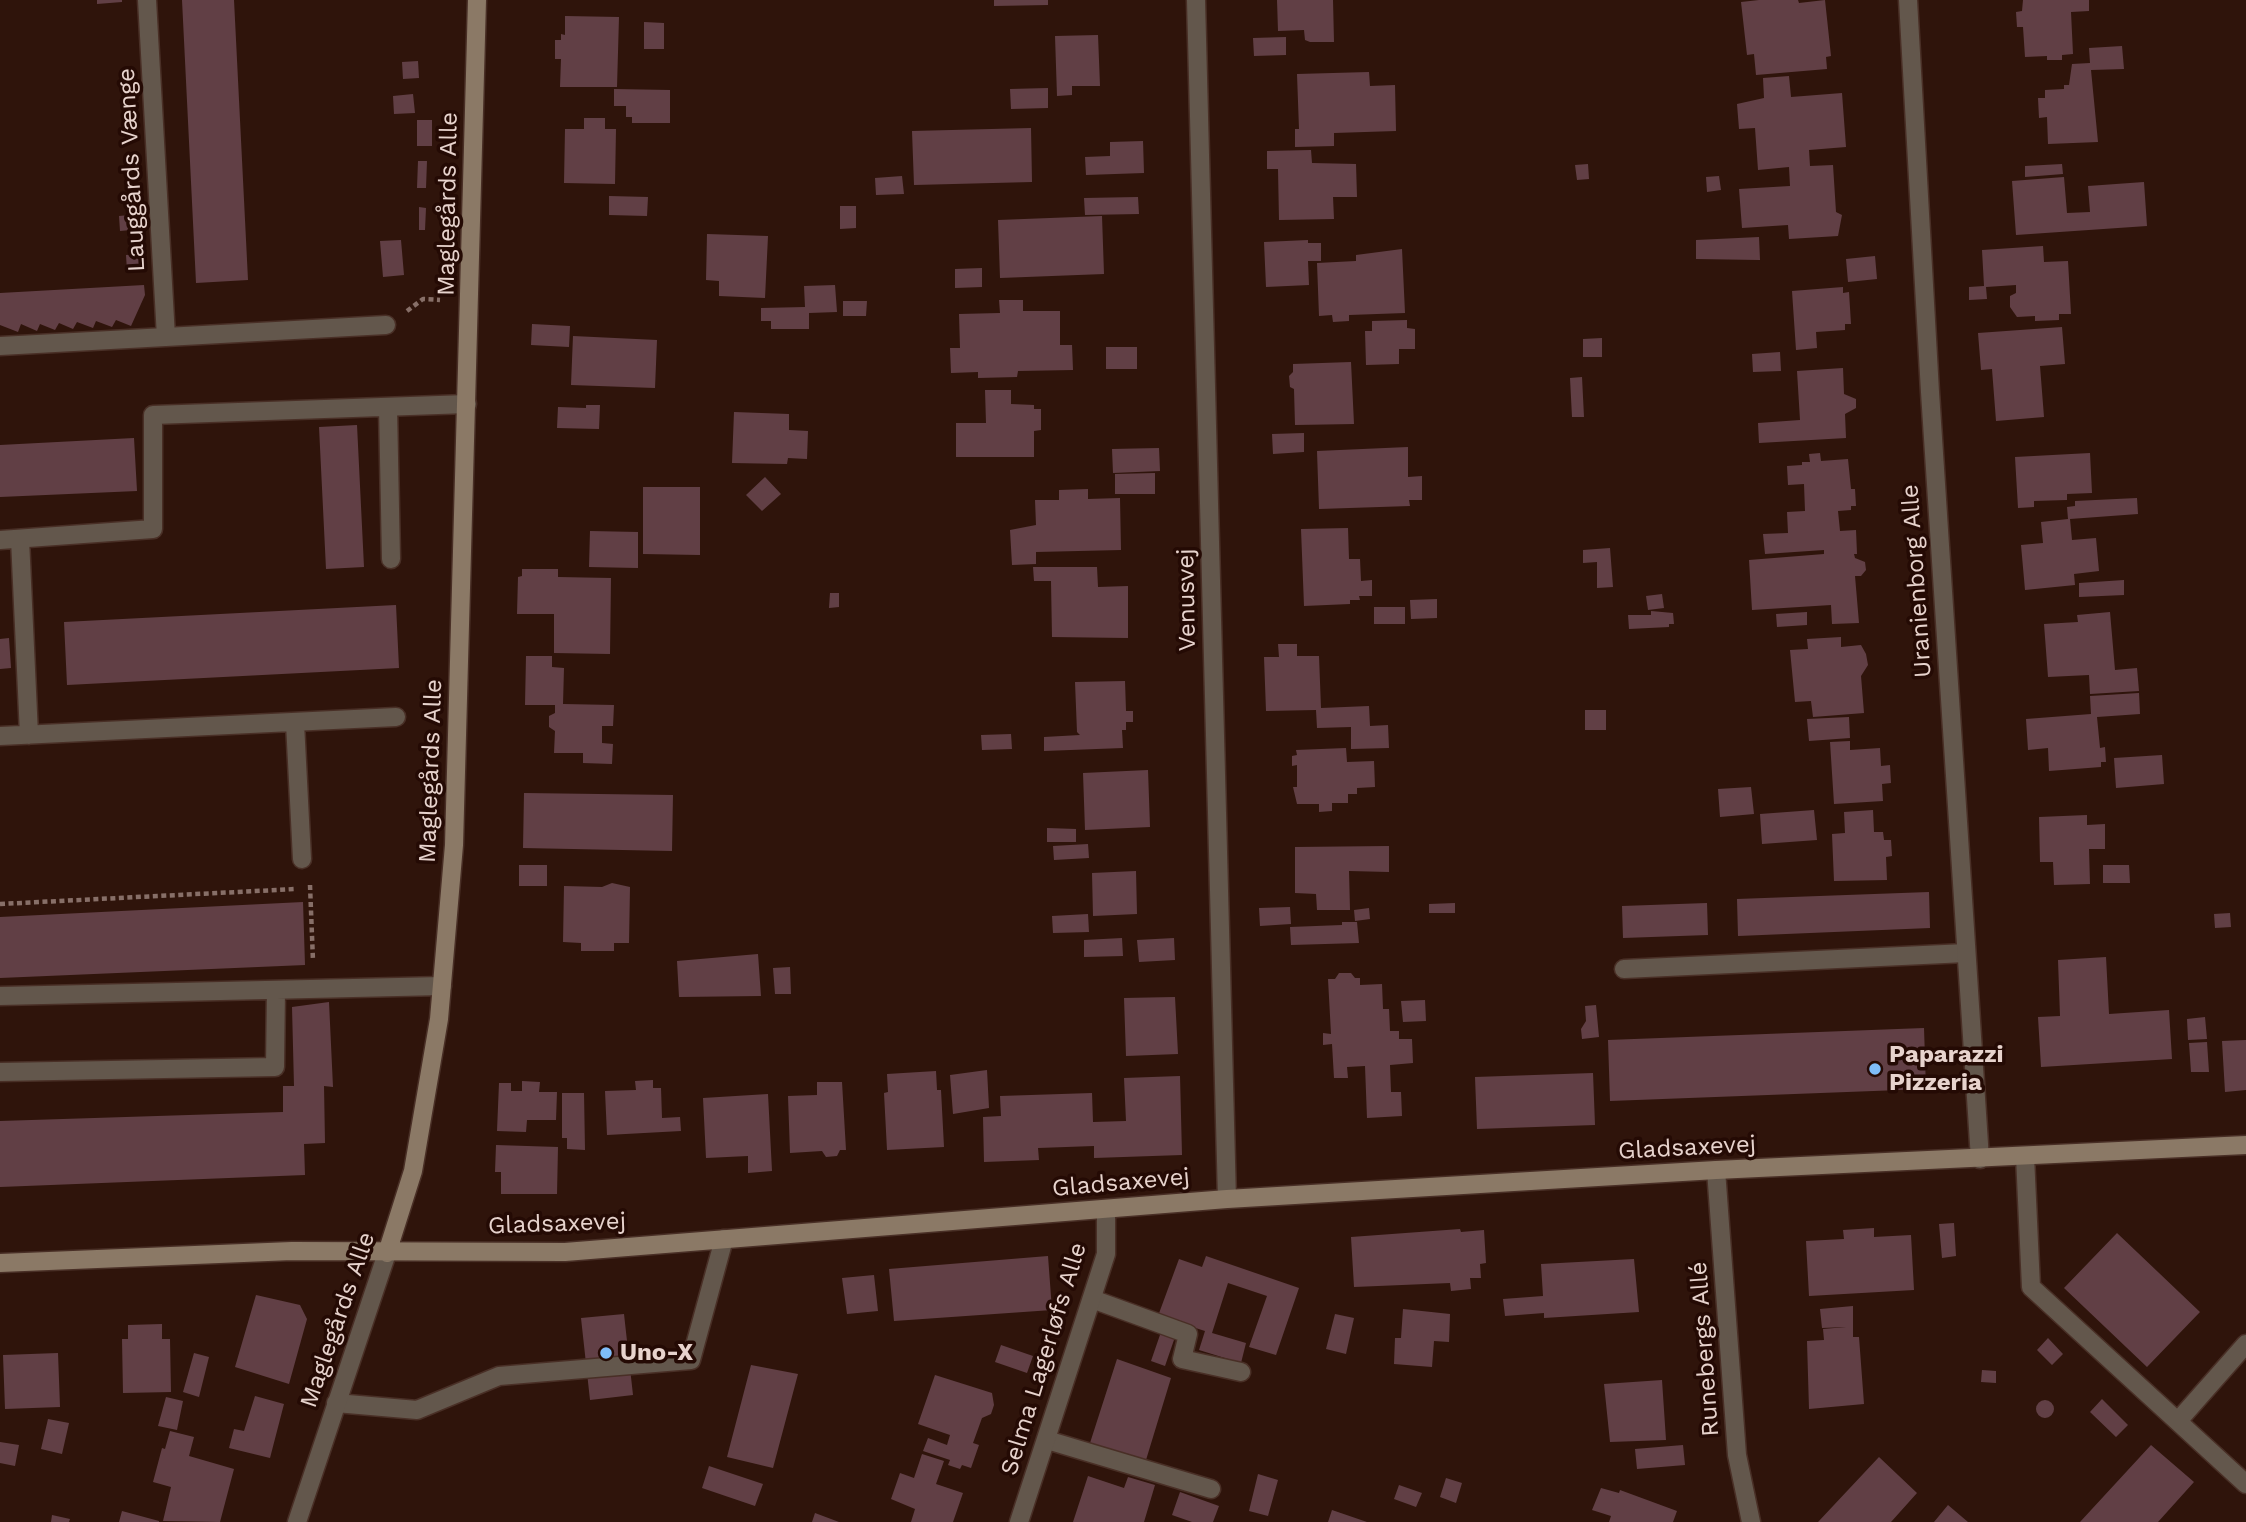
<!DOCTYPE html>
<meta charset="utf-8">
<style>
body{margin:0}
canvas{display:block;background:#2f140b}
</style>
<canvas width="2246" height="1522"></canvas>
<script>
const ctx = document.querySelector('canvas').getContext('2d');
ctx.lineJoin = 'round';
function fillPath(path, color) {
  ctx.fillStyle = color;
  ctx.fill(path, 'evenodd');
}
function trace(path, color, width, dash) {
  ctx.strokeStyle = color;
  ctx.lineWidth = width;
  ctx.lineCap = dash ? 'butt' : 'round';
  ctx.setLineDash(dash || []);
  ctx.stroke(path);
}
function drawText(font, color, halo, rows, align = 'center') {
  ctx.font = font + ' "Work Sans",sans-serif';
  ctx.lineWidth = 7;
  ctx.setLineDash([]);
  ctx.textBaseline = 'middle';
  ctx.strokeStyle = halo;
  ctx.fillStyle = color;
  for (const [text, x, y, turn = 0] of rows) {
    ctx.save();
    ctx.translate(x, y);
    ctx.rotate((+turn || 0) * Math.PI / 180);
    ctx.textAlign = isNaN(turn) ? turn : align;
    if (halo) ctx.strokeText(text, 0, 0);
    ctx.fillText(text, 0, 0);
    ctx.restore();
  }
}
fillPath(new Path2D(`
 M97,0H122V2L97,4Z
 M182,0H234L248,280L196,283Z
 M994,0H1048V5L994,6Z
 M1277,0H1333L1334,42H1310L1305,40L1304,30L1278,31Z
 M1759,0H1798L1799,3L1825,0L1831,56L1826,57L1827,69L1756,75L1754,54L1747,55L1741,2Z
 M2023,0H2089V11L2071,12L2073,54L2062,55V60H2047V56L2025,57L2023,27H2017L2016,12L2022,11Z
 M565,16L619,17L617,87H560L561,59H555V40H561V34L565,35Z
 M644,22L664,23V49H644Z
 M1098,35L1100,86H1072V95L1057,96L1055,36Z
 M1286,37V55L1254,56L1253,38Z
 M2122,46L2124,69L2091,70L2098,142L2048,144L2047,117L2039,118L2038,98H2045V90L2064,89V85H2069L2072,64L2090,63L2089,48Z
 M418,61L419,78L403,79L402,62Z
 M1369,72L1370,86L1395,85L1396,131L1334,133V146L1295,147V129H1299L1297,74Z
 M1789,76L1791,97L1842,93L1846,147L1809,150L1810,166L1833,165L1836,212L1842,215L1838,236L1789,239L1788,225L1742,228L1739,189L1790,186L1789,167L1758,170L1755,128L1739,129L1737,104L1764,98L1763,78Z
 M1048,88V108L1011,109L1010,89Z
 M614,89L670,90V123H632V117H626V106H614Z
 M413,94L415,113L394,114L393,96Z
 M584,118H605V129H616L615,184L564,183L565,129H584Z
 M417,120H432V146H417Z
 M1031,128L1032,182L914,185L912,131Z
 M1143,141L1144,173L1086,175L1085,157L1110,156V142Z
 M1311,150L1312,163L1356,164L1357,197H1333L1334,219L1279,220L1278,169H1267V151Z
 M418,161H427L426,188H417Z
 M1588,164L1589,179L1577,180L1575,165Z
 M2062,164L2063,174L2025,177V166Z
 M902,176L904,194L876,195L875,178Z
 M1719,176L1721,190L1707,192L1706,177Z
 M2064,177L2067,213L2090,212L2088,186L2144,182L2147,226L2016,235L2012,181Z
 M609,196L648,197L647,216L609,215Z
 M1138,197L1139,214L1085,215L1084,198Z
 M840,206H856V228L840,229Z
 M419,207L426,208L425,230H419Z
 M140,214L141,229L120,231L119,216Z
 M1102,216L1104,274L1000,278L998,220Z
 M707,234L768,236L765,298L719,296V281L706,280Z
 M1759,237L1760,260L1696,259V240Z
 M401,240L404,275L383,277L380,241Z
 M1308,240V243H1321V261H1308L1309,285L1266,287L1264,242Z
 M2043,246L2044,262L2068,261L2071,314H2059V320L2035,321V316L2017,317L2010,307V296L2016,293V285L1986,287L1987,299L1969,300V287L1984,286L1982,250Z
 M1402,249L1405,313L1349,315V321L1333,322L1332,315L1319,316L1317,263L1356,261V255Z
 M141,254L142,271H127L126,255Z
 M1875,256L1877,279L1848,282L1846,259Z
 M982,268V287L955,288V269Z
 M144,285L145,295L131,326L116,320L112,327L96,321L93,328L77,322L73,329L59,323L55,330L40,324L37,331L21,324L18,332L0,325V293Z
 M835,285L837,312L809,313V329H771V321H761V308L805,307L804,286Z
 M1843,287V293L1849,292L1851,324H1845V330L1816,332L1817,348L1796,350L1792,291Z
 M999,300H1023V311H1060V345H1072L1073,370L1018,371L1017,377L978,378V372L951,373L950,348H960L959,314L1000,313Z
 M843,301H867L866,316H843Z
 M1407,320V328L1415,329V349H1399V364L1366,365L1365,331H1372V321Z
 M532,324L570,326L569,347L531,345Z
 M2062,327L2065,364L2040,366L2044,417L1996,421L1992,369L1981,370L1978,333Z
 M573,336L657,340L655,388L571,385Z
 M1602,338V357H1583V339Z
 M1106,347H1137V369H1106Z
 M1780,352L1781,371L1753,372L1752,354Z
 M1351,362L1354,424L1295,425L1294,389L1290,387L1289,376L1293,372V364Z
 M1843,368L1844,394L1856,399V408L1845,414L1846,438L1759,443L1758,423L1800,420L1797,371Z
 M1582,377L1584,417H1572L1570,378Z
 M985,390H1011V404L1034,405V409H1041V430L1034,431V457H956V423H986Z
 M586,405H600L599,429L557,428L558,407L586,408Z
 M734,412L789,414V430L808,431L807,459L788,458L787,464L732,463Z
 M357,425L364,567L326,569L319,427Z
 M1304,433V452L1273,454L1272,434Z
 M134,438L137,491L0,497V445Z
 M1408,447V477L1422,476V500H1409L1410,506L1319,509L1317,451Z
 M1159,448L1160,471L1113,473L1112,449Z
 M1820,453L1821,461L1848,459L1851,489H1855L1856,506H1851V510L1838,511L1840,531L1856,530L1857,554H1854L1855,558L1865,562L1866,570L1861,576H1855L1859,623L1832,624L1831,605L1752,610L1749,560L1824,554V550L1765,554L1763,534L1788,533L1787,512L1805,511L1804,484L1788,485L1787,466L1802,465V462H1810L1809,454Z
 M2090,453L2092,493L2067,494V500L2034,501V507L2018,508L2015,457Z
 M1155,473V494H1115V474Z
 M765,477L781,494L762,511L746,495Z
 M643,487H700V555L643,554Z
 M1088,489V499L1120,498L1121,550L1036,552V564L1012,565L1010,530L1036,525L1035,500H1059V490Z
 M2137,498L2138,514L2070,519L2072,540L2096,538L2099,571L2074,574L2075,585L2025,590L2021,545L2043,543L2041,522L2068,519L2067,507L2075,506V501Z
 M1348,528L1349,559H1360L1361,581L1372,580V596H1359L1360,600H1350V604L1304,606L1301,529Z
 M590,531L638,532V568L589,567Z
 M1610,548L1613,587L1597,588V562L1583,563V550Z
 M1033,567H1097L1098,587L1128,586V638L1052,637L1051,581H1034Z
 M522,569H558V577L611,578L610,654L554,653V614H517L518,577L522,576Z
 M2124,580V595L2079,597V583Z
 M830,593H839V607L829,608Z
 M1662,594L1664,608L1648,610L1646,596Z
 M1437,599V618L1411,619L1410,600Z
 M396,605L399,668L67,685L64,622Z
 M1374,607H1405V624H1374Z
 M1651,611L1673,613L1674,624H1669V627L1629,629L1628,615H1651Z
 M1807,612V625L1777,627L1776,614Z
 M2110,612L2115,670L2137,668L2139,691L2090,694L2089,675L2048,677L2044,624L2078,622L2077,615Z
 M1841,637V647L1861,645L1866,654L1868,665L1861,676L1864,713L1813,717L1811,701L1795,702L1790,650L1808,649L1807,639Z
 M9,638L11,668L0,669V639Z
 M1278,644H1297V656H1319L1321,708L1369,706L1370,726L1388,725L1389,748L1351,749V727L1317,728L1316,710L1266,711L1264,657H1279Z
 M526,656H552V667L564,668L563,704L614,705L613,726H602V743L613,744L612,764L583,763V753H554L555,731L549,727V716L555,713V705H525Z
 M1125,681L1126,711H1133V722H1126V730H1122L1123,748L1044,751V737L1080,735L1077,732L1075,682Z
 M2139,693L2140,714L2097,717L2100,748L2105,747L2106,762H2101V767L2049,771L2048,748L2028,750L2026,719L2091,714L2090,696Z
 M1585,710H1606V730H1585Z
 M1849,717L1850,738L1809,741L1807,719Z
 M1011,734L1012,749L982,750L981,735Z
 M1850,741V750L1880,748L1881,766L1890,765L1891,783L1882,784L1883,801L1834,804L1830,742Z
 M1346,748L1347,762L1374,761L1375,787L1357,788V794H1348V803H1332V811L1319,812V804H1297L1293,787H1297V765L1292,766V756L1297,755L1296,750Z
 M2162,755L2164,784L2116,788L2114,758Z
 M1148,770L1150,827L1085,830L1083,773Z
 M1751,787L1754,814L1720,817L1718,789Z
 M524,793L673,795L672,851L523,848Z
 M1814,810L1817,840L1762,844L1760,814Z
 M1873,810L1874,832H1883L1884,840H1891L1892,856L1886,857L1887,880L1834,881L1832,834L1845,833L1844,812Z
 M2087,815V825L2105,824V849H2089L2090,884L2054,885L2053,862H2040L2039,817Z
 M1047,828L1076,829V842H1047Z
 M1088,844L1089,858L1054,860L1053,846Z
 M1389,846V872L1349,871L1350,910H1317L1316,894L1295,893V847Z
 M519,865H547V886H519Z
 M2103,865H2129L2130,883H2103Z
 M1136,871L1137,914L1093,916L1092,873Z
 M612,883L630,887L629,943H614V951H581V943L563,942L564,886L602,887Z
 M1929,892L1930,928L1738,936L1737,899Z
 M303,902L305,965L0,978V917Z
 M1455,903V913H1429V904Z
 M1707,903L1708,935L1623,938L1622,906Z
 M1290,907L1291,924L1260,926L1259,908Z
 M1369,908L1370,919L1355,921L1354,910Z
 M2230,913L2231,927L2215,928L2214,914Z
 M1088,914L1089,932L1053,933L1052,916Z
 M1342,922H1357L1359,943L1291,945L1290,927L1342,925Z
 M1122,938L1123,956L1084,957V940Z
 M1174,938L1175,960L1139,962L1137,940Z
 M758,954L761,996L679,997L677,961Z
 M2106,957L2109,1014L2169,1010L2172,1059L2041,1067L2038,1017L2060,1016L2058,960Z
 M790,967L791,994H775L773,968Z
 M1339,973H1351L1355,978H1360V985L1382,984L1383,1009H1389L1390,1031H1399V1039H1412L1413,1063L1390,1065L1391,1092H1401L1402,1116L1367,1118L1365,1066L1347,1067L1348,1078H1334L1332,1044L1323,1045V1033L1331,1034L1328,979H1335Z
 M1175,997L1178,1054L1126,1056L1124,998Z
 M1425,1000L1426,1021L1403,1022L1401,1001Z
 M329,1002L333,1087L324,1086L325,1143L304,1144L305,1175L0,1187V1121L283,1112V1086H294L292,1007Z
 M1596,1005L1599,1037L1582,1039L1581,1029L1586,1021L1585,1006Z
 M2205,1017L2207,1039L2188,1040L2187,1019Z
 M1924,1028L1926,1089L1610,1101L1608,1040Z
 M2246,1040V1090L2225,1092L2222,1041Z
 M2207,1042L2209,1072H2191L2189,1043Z
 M987,1070L989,1108L953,1114L950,1075Z
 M936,1071L937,1090H941L944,1147L887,1150L884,1093L888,1092L887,1074Z
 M1593,1073L1595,1125L1477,1129L1475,1077Z
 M1180,1076L1182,1155L1094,1158V1146L1038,1148L1039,1160L984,1162L983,1117L1001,1116L1000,1096L1092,1093L1093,1122L1126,1121L1124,1078Z
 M653,1080V1088H661L662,1118L680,1117L681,1131L607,1135L605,1091L636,1090L635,1081Z
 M522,1081L540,1082L539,1092H557L556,1120H527L526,1132L497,1131L499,1083H511V1091H522Z
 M817,1082H842L846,1150H840L837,1156L826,1157L822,1151L790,1153L788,1096L817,1095Z
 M562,1093H584L585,1150L567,1149V1138H562Z
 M768,1094L772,1171L748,1173V1156L706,1158L703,1098Z
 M496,1145L558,1147L557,1194H501V1172H495Z
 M1954,1223L1956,1256L1942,1258L1939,1224Z
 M1874,1228V1237L1911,1235L1914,1290L1809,1296L1806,1241L1844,1239L1843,1230Z
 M1460,1229L1461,1232L1484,1230L1486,1263L1480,1264L1481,1278H1470L1471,1289L1451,1291L1450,1283L1354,1287L1351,1237Z
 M2117,1233L2200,1312L2147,1367L2064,1288Z
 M1048,1256L1052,1310L894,1321L889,1269Z
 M1206,1256L1299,1288L1276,1355L1249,1347L1267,1296L1228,1283L1212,1333L1246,1343L1241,1363L1199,1350L1205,1331L1158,1316L1179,1259L1202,1267Z
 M1634,1259L1639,1312L1544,1318V1313L1505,1316L1503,1299L1543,1296L1541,1264Z
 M874,1275L878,1311L847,1314L842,1278Z
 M256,1295L300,1305L307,1319L289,1384L235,1367Z
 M1853,1306V1337H1859L1864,1404L1809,1409L1807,1341L1824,1340L1823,1329L1846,1327L1822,1328L1820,1309Z
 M1403,1309L1450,1314L1449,1342L1434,1341L1432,1367L1394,1364L1395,1338H1401Z
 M624,1314L633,1395L590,1400L581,1318Z
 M1335,1314L1354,1318L1346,1354L1326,1349Z
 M162,1324V1339H170L171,1392L123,1393L122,1339H128V1325Z
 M1161,1332L1175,1337L1165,1366L1151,1361Z
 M2048,1338L2063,1354L2052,1365L2037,1350Z
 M1001,1345L1033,1356L1027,1373L995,1362Z
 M58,1353L60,1407L5,1409L3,1355Z
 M194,1353L209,1357L199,1397L183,1392Z
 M1117,1359L1171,1378L1146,1460L1090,1443Z
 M751,1365L798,1374L773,1468L727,1457Z
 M1982,1370L1996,1371V1383L1981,1382Z
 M935,1375L992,1393L994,1405L991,1414L982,1418L973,1443L979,1445L971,1468L962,1465L960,1469L948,1465L950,1460L923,1451L928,1438L947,1445L950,1435L918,1424Z
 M1662,1380L1666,1440L1610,1442L1604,1384Z
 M255,1396L284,1404L270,1458L229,1448L234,1429L244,1431Z
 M166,1397L183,1401L177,1430L158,1426Z
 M2102,1399L2128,1425L2116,1437L2090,1412Z
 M2036 1409a9 9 0 1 1 18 0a9 9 0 1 1-18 0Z
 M48,1419L69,1423L62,1454L41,1449Z
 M170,1431L194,1437L189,1456L234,1469L220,1522L163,1521L171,1487L153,1482L162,1448L165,1449Z
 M0,1442L19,1445L15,1466L0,1463Z
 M1683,1445L1685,1465L1637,1469L1635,1449Z
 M2151,1445L2194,1482L2158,1522H2080Z
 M922,1454L944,1461L936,1484L963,1493L953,1522H911L915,1509L891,1499L900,1473L914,1478Z
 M1879,1457L1917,1493L1891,1522H1818Z
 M709,1466L763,1484L755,1506L702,1488Z
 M1258,1474L1278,1480L1268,1516L1249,1511Z
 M1088,1476L1124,1488L1128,1477L1155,1485L1144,1522H1073Z
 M1446,1478L1462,1483L1456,1503L1440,1497Z
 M1399,1485L1422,1493L1416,1507L1394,1499Z
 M1601,1488L1619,1493L1620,1490L1677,1511L1673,1522H1609L1611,1516L1592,1510Z
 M1180,1492L1219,1506L1213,1522H1192L1172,1515Z
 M1948,1505L1968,1522H1934Z
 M1332,1510L1367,1522H1328Z
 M122,1511L159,1521V1522H119Z
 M815,1513L839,1522H812Z
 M52,1515L70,1519L69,1522H51Z`), '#613f45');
const lane = new Path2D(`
 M388,407L391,559
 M20,539L29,735
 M0,540L153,529V415L467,404
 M295,723L302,859
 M0,736L396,717
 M1624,969L1966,953
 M0,996L442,986
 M0,1072L275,1067L276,990
 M1092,1299L1188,1334L1182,1359L1241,1372
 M336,1403L417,1410L499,1376L691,1360L724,1239
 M1047,1440L1211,1489`);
const street = new Path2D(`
 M147,0L166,337
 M1196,0L1227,1199
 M1908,0L1930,392L1980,1159
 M0,346L386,325
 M2025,1156L2031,1287L2246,1484
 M1716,1170L1737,1455L1751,1522
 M2178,1421L2246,1344
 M297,1522L387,1253
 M1019,1522L1106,1254V1209`);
const secondary = new Path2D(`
 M387,1253L413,1171L439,1019L454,845L477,0
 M0,1263L292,1251L565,1252L1227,1199L1716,1170L2246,1145`);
trace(lane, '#492f26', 21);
trace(street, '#492f26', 21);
trace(secondary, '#492f26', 21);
trace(new Path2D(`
 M407,311L423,299L440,300
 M310,885L313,961
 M0,904L296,889`), '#876f68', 4.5, [5, 3.5]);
trace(lane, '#63574c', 18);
trace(street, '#63574c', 18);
trace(secondary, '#8b7966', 18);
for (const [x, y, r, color] of [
 [1875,1069,7,"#7fbdf9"],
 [606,1353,7,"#7fbdf9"]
]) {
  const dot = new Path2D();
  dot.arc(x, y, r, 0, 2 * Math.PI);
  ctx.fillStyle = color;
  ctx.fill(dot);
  trace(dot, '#240a04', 2.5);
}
drawText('24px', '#e7d3cd', '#240a04', [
 ["Lauggårds Vænge",132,170,-93],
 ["Maglegårds Alle",448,204,-89],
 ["Uranienborg Alle",1917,581,-94],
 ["Venusvej",1187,600,-91],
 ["Maglegårds Alle",431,771,-88],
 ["Gladsaxevej",1687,1148,-3],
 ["Gladsaxevej",1121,1183,-5],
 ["Gladsaxevej",557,1224,-2],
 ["Maglegårds Alle",338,1320,-71],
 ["Runebergs Allé",1705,1349,-94],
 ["Selma Lagerløfs Alle",1044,1359,-73]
]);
drawText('bold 24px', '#e7d3cd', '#240a04', [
 ["Paparazzi",1889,1055],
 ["Pizzeria",1889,1083],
 ["Uno-X",620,1353]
], 'left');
</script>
